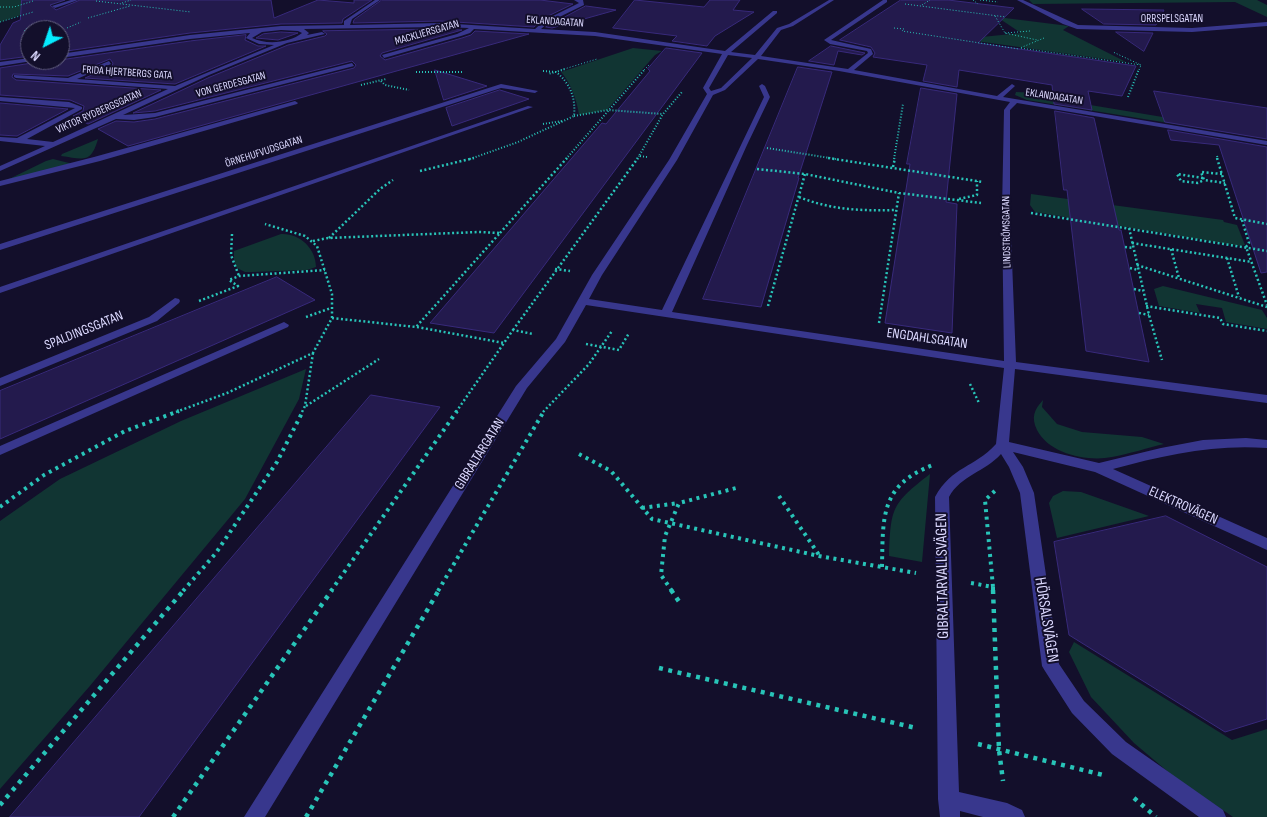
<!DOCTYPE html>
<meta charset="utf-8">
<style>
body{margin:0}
#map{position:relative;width:1267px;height:817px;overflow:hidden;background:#130f2b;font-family:"Sofia Sans Condensed",sans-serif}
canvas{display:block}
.north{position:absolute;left:20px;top:20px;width:50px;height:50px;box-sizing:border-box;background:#130f2b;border:1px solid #636080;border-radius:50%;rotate:221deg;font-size:14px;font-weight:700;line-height:20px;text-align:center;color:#dcd9ff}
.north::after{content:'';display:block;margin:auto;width:18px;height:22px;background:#05ebff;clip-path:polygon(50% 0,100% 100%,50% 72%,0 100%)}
</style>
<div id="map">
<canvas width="1267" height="817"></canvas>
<div class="north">N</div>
</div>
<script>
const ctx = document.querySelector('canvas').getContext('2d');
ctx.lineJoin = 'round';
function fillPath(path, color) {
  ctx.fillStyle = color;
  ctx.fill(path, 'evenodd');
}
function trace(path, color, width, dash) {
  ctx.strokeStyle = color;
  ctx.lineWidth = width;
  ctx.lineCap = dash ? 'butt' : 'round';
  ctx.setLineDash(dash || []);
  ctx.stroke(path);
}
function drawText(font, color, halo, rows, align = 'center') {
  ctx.font = font + ' "Sofia Sans Condensed",sans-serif';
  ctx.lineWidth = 4;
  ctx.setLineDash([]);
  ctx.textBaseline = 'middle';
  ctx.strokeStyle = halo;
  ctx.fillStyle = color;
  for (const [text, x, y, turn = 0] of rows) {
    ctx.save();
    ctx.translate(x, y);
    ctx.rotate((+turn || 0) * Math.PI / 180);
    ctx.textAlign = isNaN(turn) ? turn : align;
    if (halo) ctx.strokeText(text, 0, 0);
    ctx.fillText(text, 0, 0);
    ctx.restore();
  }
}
fillPath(new Path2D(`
 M0,0H66L0,22Z
 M1029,0H1257L1267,5V17L1235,2L1033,4Z
 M997,17L1069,26L1063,30L1126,62L969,40L972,38L1021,33Z
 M633,48L662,51L655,55L607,110L579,115C577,101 571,83 561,72Z
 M1016,92L1038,93L1030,95L1253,132L1267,139L1027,100L1015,95Z
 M98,139C91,164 83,159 61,156L62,154Z
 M53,159L73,164L5,181L46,161Z
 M1031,194L1223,220L1224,222L1237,225L1245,245L1240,246L1035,212L1030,205Z
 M281,234C299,233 316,248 316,267L307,270L252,272H245L237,268L234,260V251Z
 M1163,286L1262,310L1267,318V329L1226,322L1222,308L1196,304L1200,313L1159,306L1154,289Z
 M306,369L299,399L245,499L89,687L0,789V521L60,479L181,421Z
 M1043,400L1042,407L1057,424L1082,432L1142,437L1164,444C1147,448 1129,454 1112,457C1088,462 1049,454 1037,430C1031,417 1034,410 1043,400Z
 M930,474L922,562L889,556C891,508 891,504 930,474Z
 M1063,491L1081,492L1149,516L1057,538L1049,503L1053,496Z
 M1074,642L1232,740L1267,729V817H1233L1173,776L1134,743L1091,697L1069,652Z`), '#113533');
const building = new Path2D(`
 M22,0H65L50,5L56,10L80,0H271L274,18L318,0L354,3V0H372L343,19L342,23L281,24L190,33L60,52V30H30V56L0,60V45L13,23L20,20Z
 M382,0H540L573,4L544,18L534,27L440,21L353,23L354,20Z
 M635,0L704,7L710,0H740L733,10L754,12L715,36L707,46L672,41L677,36L613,28Z
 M901,0H948L1014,8L978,43L1136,66L1122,96L1088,91L1092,110L1054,104L1052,85L959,70L957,87L923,81L927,65L873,57L875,53L871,47L840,40Z
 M586,6L616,10L552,28L546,27Z
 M1082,9L1164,10L1156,25L1104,24Z
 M440,29L462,30L382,53L380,56L385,60L462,38L471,35L475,31L529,34L128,146L98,129L116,121L134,122L155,119L354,68L356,65L352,61L155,111L133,113L210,77L288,45L325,36L327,34L323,31Z
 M281,32L298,33L278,40L256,38L263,34Z
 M1116,32L1153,33L1144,51Z
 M246,35L245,40L258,46H266L175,84L85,78L112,66L113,63L110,59L68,76L13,74L12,77L16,80L161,90L88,124L73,116L83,111L84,106L70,100L0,95V68L32,63L34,60H60L190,41Z
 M831,46L865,53L862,55L838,51L834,65L809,61Z
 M666,48L702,53L494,333L430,323L602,123L606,124L650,71L648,69Z
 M798,67L832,72L798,178H799L761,307L703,299Z
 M435,70L487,86L444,100Z
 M921,88L957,94L946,202L957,204L952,333L885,323L910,164H907Z
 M500,90L529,99L452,126L446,108Z
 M1154,91L1267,108V139L1165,122Z
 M0,103L68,109L17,136L0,135Z
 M1055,111L1094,118L1119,230H1121L1149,362L1086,351L1067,190H1064Z
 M1168,130L1267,147V272L1261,273L1219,145L1171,140Z
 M277,277L315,300L0,439V391Z
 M371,395L440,407L139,817H10Z
 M1166,516L1267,567V719L1225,732L1069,635L1054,542Z`);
fillPath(building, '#231a4d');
trace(building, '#382a7b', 1);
trace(new Path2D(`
 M973,0L978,4
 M980,0L998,2
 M96,1L191,12
 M122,3L131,0
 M905,4L1006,17
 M922,5L930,0
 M0,7H14L33,1
 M995,16L1005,33L1037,40
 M88,18L130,6
 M0,22L33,12
 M67,28L81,22
 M894,28L904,29L902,31L1019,49
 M1005,33L1030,31
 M24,34L25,29L45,26
 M24,34L30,33
 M1044,38L1020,48L1141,65L1113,52
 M561,70L597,59
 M644,70L649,65
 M1139,70L1141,65`), '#28c4b8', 1, [1, 2]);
trace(new Path2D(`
 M543,71L556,72L565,69
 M416,72H464
 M381,81L385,85L409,90
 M361,85L386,79
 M1128,97L1139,69
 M574,116L608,110L663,114
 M543,124L562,121
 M767,148L836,159
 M1217,156L1218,159
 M647,157L639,156L663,114L682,92
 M470,159L518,142L574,116C576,98 570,83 556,72L548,74
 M566,159L645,69
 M637,159L639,156
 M894,159L903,104`), '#28c4b8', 2, [1, 2]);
trace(new Path2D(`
 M828,158L983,182
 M1217,158L1235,218L1267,224
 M893,167L895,158
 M757,169L805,174L899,193L981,203
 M420,171L474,158
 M1222,174L1201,172L1204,180L1225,183
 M1203,178L1177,174L1181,181L1198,183L1204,180
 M799,197C831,210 862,211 896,210
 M959,199L977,195V181
 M1031,213L1267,251
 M1242,220L1249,243L1246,247L1267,305
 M1129,228L1149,315L1162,360
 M500,233L567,158
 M232,234L231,255L239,276
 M329,238L380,189L393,180
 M313,241L328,238L479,232L500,233L416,327L332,318
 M1132,243L1252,262
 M1125,247L1133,248
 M1171,249L1179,278
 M1227,258L1239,297
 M1137,265L1267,307
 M1130,268L1138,270
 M555,269L570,271
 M1134,289L1143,291
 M199,301L238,286L229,280L239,276L325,270
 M768,306L805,174
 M1146,306L1220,318L1223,324L1267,331
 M1139,313L1149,315
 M306,317L331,308
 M879,323L899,193
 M417,327L504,343
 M513,330L638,158
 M586,344L619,350L629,333
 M970,384L979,403
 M306,406L379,359
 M176,412L227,393L313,353L332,318V294L317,246L305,236L265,224
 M302,412L305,406L313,353
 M456,412L513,330L533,334
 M543,412L589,364L612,331`), '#28c4b8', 2.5, [2, 2.5]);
trace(new Path2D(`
 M579,454L611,471L652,519L819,556L916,573
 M779,496L819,555
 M0,507L44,475L125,431L179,411
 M642,508L679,503
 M882,567C883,517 880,485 933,465
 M971,583L993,587L985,500L996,490
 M993,587V591
 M183,591L216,553L277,462L303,411
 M331,591L457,411
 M438,591L544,411
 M672,591L661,575L665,536L679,503L740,487`), '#28c4b8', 4, [3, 4.5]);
trace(new Path2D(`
 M671,590L680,603
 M993,590L999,750L1003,781
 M659,668L916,728
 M978,744L1103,775
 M1134,798L1156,817
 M0,805L184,590
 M173,817L332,590
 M306,817L439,590`), '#28c4b8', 4.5, [4, 5.5]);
fillPath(new Path2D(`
 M71,0H78L55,8L52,6Z
 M375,0H380L352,19L350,25L440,23L535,29L545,20L579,3L574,0H583L584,5L549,22L541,29L595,32L725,51L773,11H777V13L731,52L755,55L777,28L789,24L829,0H834L793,26L781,30L761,56L848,69L868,53L867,51L830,44L824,40L883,0H887V2L831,40L871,49L873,54L854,70L997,96L1012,84L1015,86L1003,97L1267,141V145L1017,103L1010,110V210L1016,362L1267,395V403L1015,369L1009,442L1099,463L1161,448L1203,440L1246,438L1267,440V448C1214,444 1164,455 1113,469L1267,538V550L1095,472L1013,452L1023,467L1034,493L1059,664L1084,701L1126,742L1223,810L1226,817H1199L1112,754L1072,713L1045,671L1042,666L1020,493L1009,467L1001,454C985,472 961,475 949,497L959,792L1007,803L1022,810L1025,817H983L960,811V817H940L938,799L935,497C952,466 974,468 996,444L1004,368L586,305L565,342L527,388L265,817H244L516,386L556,339L592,275L669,160L707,94L703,88L722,54L595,36L474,29L470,33L461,36L384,58L382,55L457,34L469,28L440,27L304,29L309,33L307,35L322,32L325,34L287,43L209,75L123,115L155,113L352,63L354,66L155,117L134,120L116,119L0,171V166L45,146L0,141V137L17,138L75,108L0,101V97L69,102L82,107V109L27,139L53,142L168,89L16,78L14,77V75L68,78L109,61L111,64L77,79L175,86L274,45L259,44L246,38L250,33L190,39L60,58V54L190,35L281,26L344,25V21ZM281,30L298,31L302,33C290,43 266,45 252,38L262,32ZM728,55L752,58L721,88L711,91L709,88ZM758,59L839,71L1010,102L1004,110L1002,210L1004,361L672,312L747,145L770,97L765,86L762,84L759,86L764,97L662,310L589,299L602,275L677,160L713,95L725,90Z
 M1017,0H1023L1078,25L1192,28L1267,22V26L1192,32L1077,29L1063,24Z
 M30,58L32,61L0,66V62Z
 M501,84L538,91L535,93L501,88L0,250V244Z
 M295,101L298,103L297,104L100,161L0,186V181L94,157Z
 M528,106L533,107L0,293V287Z
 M175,298L179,299L180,301L179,303L157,321L0,386V378L149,317Z
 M284,322L289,325L288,327L0,455V446Z`), '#38378d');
drawText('11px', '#dcd9ff', '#130f2b', [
 ["ORRSPELSGATAN",1172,19],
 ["EKLANDAGATAN",555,22,4],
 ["MACKLIERSGATAN",427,33,-16],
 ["FRIDA HJERTBERGS GATA",127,73,4],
 ["VON GERDESGATAN",231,85,-15],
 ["EKLANDAGATAN",1054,97,9],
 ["VIKTOR RYDBERGSGATAN",99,112,-24],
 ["ÖRNEHUFVUDSGATAN",264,152,-18],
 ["LINDSTRÖMSGATAN",1007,232,-91]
]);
drawText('14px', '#dcd9ff', '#130f2b', [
 ["SPALDINGSGATAN",84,331,-22],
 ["ENGDAHLSGATAN",927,339,8],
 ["GIBRALTARGATAN",480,454,-58],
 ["ELEKTROVÄGEN",1183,506,24]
]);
drawText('16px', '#dcd9ff', '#130f2b', [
 ["GIBRALTARVALLSVÄGEN",943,576,-91],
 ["HÖRSALSVÄGEN",1046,620,81]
]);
</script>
